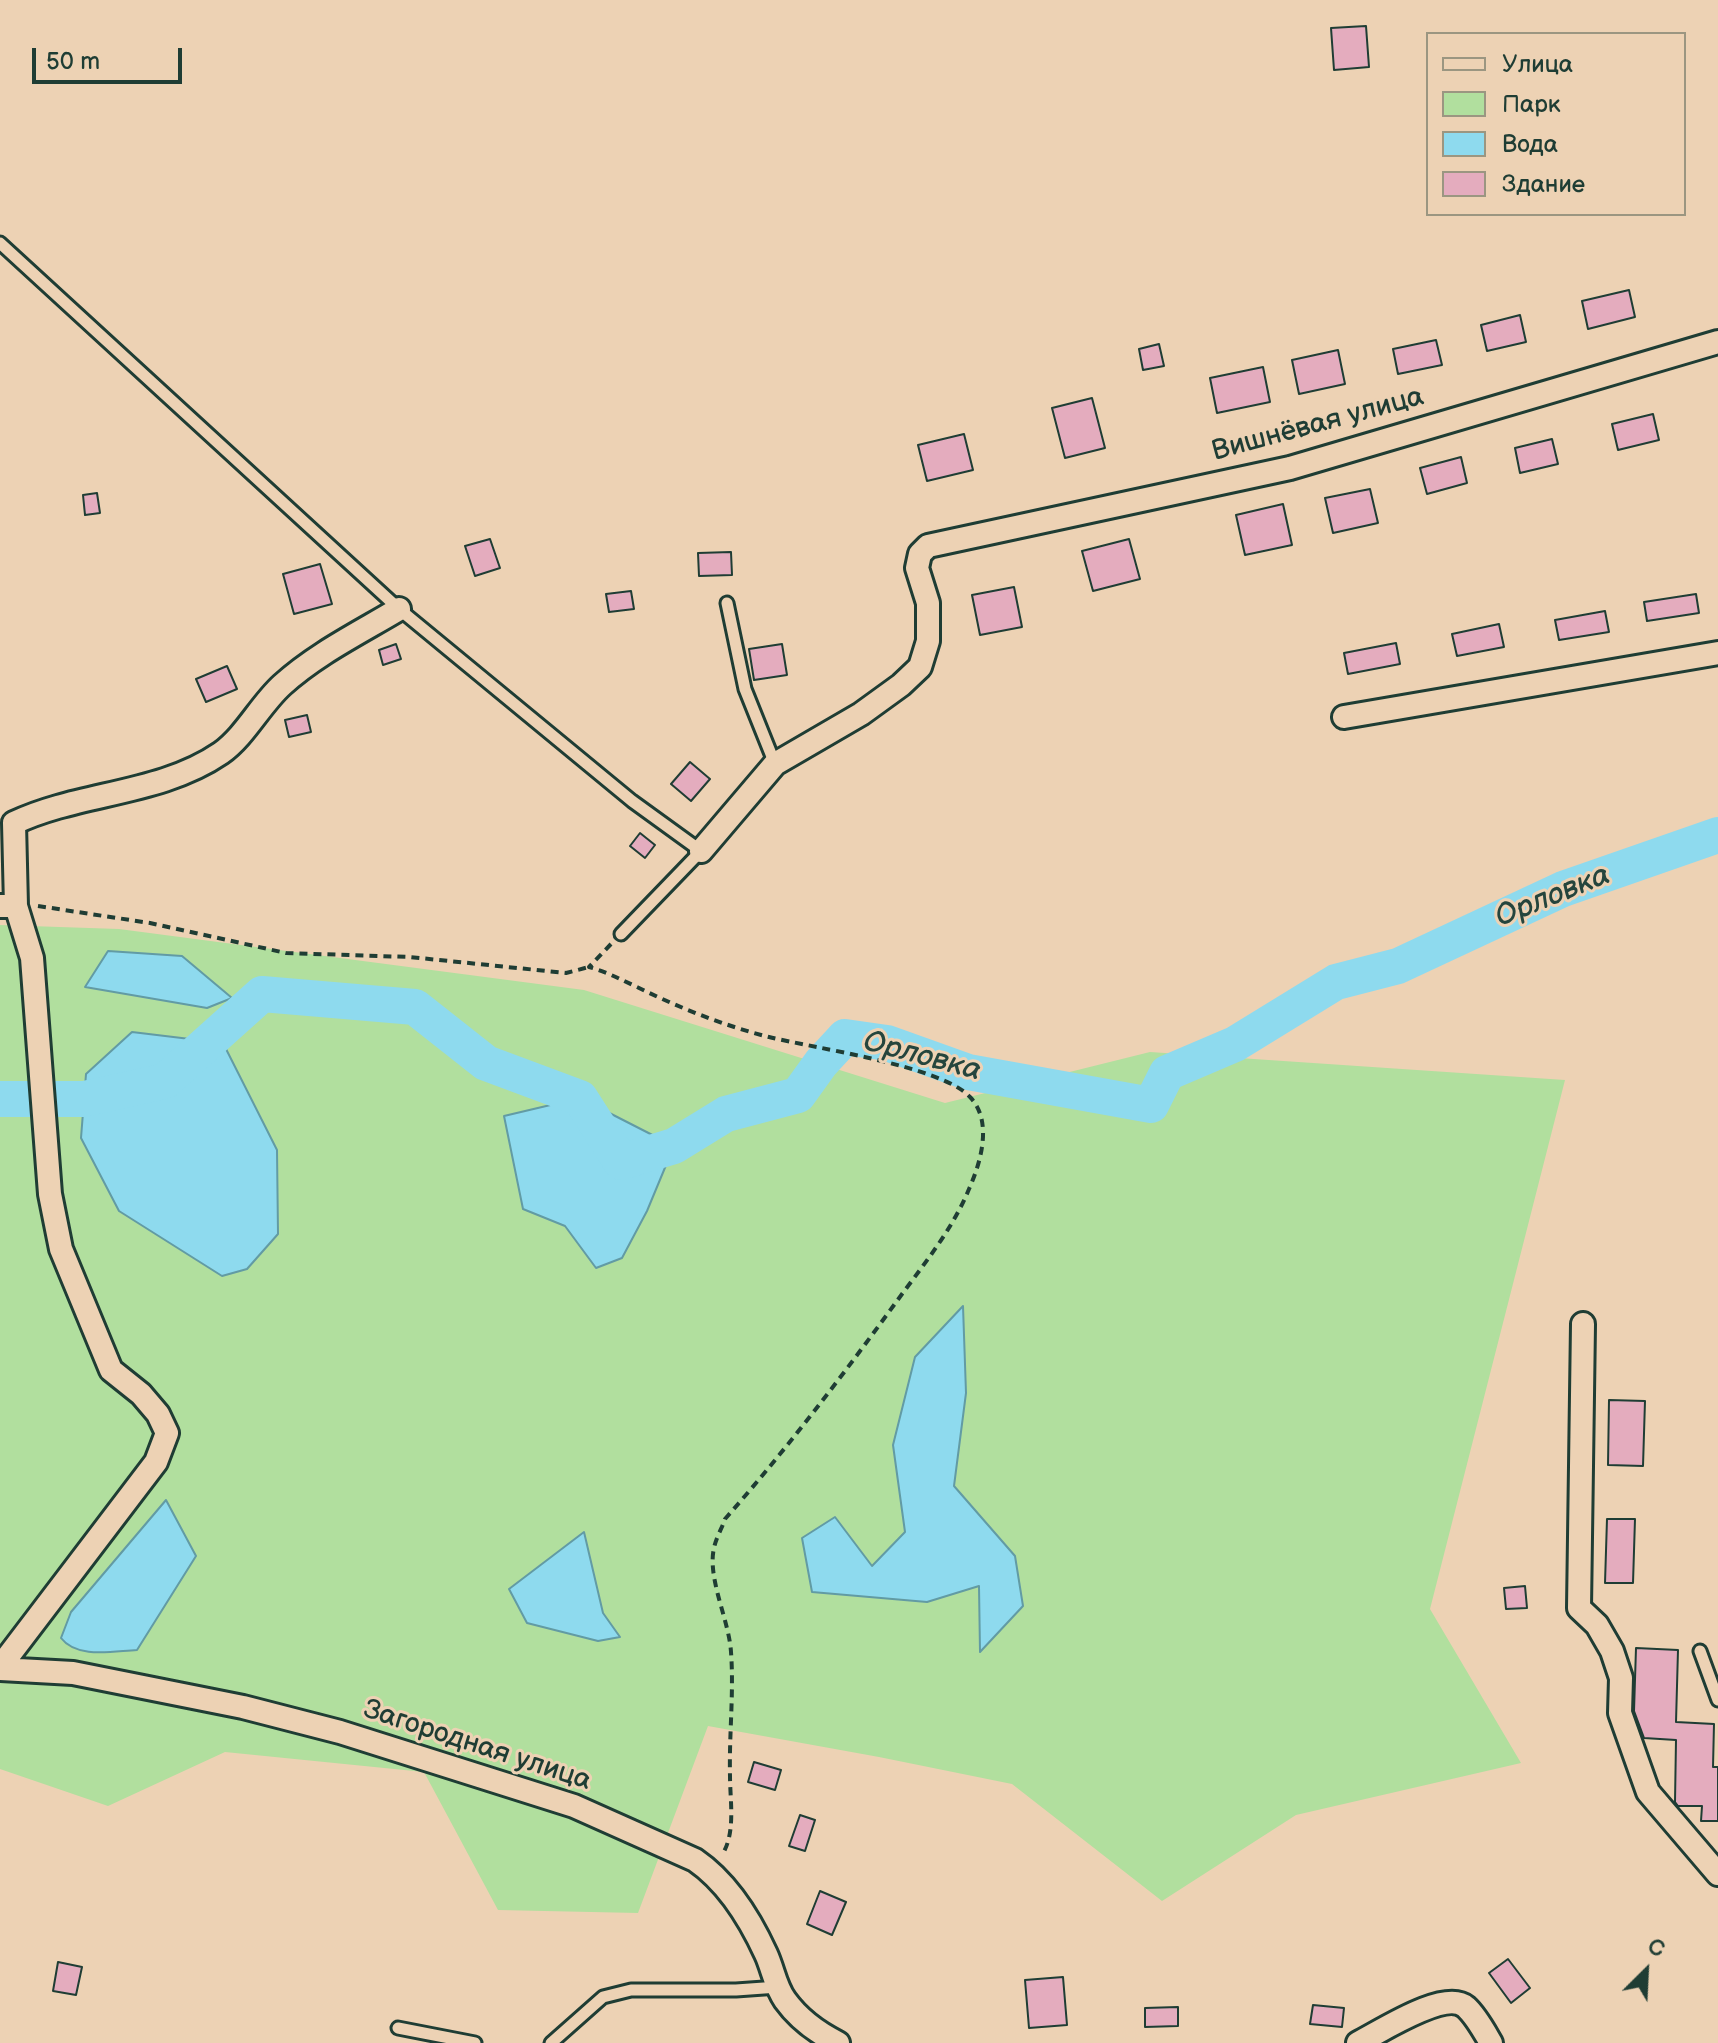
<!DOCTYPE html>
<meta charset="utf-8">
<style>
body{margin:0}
#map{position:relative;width:1718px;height:2043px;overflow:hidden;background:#edd2b4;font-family:"Balsamiq Sans",sans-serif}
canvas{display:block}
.legend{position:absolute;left:1426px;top:32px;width:260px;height:184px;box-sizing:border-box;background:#edd2b4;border:2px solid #9b9681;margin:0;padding:10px 14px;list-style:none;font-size:24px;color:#1f3d34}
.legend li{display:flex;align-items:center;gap:16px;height:40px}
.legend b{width:40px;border:2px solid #9b9681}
.north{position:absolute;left:1606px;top:1931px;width:80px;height:80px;-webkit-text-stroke:6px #edd2b4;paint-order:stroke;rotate:24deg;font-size:22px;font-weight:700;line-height:32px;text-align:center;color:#1f3d34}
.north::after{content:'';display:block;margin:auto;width:28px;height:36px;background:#1f3d34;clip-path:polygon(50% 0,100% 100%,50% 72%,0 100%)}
.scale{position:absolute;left:32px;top:48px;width:150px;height:36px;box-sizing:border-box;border:4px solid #1f3d34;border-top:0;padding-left:10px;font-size:24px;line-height:28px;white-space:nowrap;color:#1f3d34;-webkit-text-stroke:6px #edd2b4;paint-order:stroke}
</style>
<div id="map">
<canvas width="1718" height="2043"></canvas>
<ul class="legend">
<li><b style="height:10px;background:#edd2b4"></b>Улица</li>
<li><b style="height:22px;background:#b1df9e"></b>Парк</li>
<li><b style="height:22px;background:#8edaee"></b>Вода</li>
<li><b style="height:22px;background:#e4acbe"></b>Здание</li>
</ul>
<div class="north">С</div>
<div class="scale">50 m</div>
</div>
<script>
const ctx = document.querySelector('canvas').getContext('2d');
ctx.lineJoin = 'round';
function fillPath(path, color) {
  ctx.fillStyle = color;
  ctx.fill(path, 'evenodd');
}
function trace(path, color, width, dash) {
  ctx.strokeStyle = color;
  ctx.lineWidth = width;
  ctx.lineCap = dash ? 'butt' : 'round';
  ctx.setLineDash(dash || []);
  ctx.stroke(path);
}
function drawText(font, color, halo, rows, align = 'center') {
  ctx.font = font + ' "Balsamiq Sans",sans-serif';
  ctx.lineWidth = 6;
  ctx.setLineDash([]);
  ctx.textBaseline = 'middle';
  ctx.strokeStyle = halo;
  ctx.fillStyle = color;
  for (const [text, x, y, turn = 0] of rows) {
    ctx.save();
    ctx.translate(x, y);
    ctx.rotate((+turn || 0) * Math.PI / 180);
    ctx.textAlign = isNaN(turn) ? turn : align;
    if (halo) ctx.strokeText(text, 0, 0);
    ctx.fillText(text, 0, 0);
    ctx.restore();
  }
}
fillPath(new Path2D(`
 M0,925L119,929L584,990L945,1103L1150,1052L1565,1080L1430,1609L1521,1763L1296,1815L1162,1901L1012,1784L879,1757L708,1726L638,1913L498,1910L424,1772L225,1752L108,1806L0,1769Z`), '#b1df9e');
const water = new Path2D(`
 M108,951L182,956L232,998L207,1008L85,987Z
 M132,1032L223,1043L277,1150L278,1234L247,1269L222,1276L119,1211L81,1138L86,1074Z
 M580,1098L674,1146L647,1211L622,1258L596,1268L565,1226L523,1209L504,1116Z
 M963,1306L966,1393L954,1486L1015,1556L1023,1606L980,1652L979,1586L927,1602L812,1592L802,1538L835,1517L872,1566L905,1532L893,1445L915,1357Z
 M166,1500L196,1556L137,1650C113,1651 77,1659 61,1638L71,1612Z
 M584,1532L603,1613L620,1637L598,1641L527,1623L509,1589Z`);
fillPath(water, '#8edaee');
trace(water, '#629ba4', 2);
trace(new Path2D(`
 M0,1099H84L165,1081L262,994L415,1007L486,1063L580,1098L621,1162L674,1146L726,1114L798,1095L821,1063L845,1037L887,1043L968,1072L1151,1105L1167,1073L1235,1044L1336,982L1398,966L1563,889L1718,835`), '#8edaee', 36);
const building = new Path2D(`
 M1366,26L1369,67L1334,70L1331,28Z
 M1629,290L1635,317L1588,329L1582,301Z
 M1520,315L1526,342L1487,351L1481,325Z
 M1436,340L1442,365L1398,374L1393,349Z
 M1159,344L1164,366L1143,370L1139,349Z
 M1338,350L1345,384L1299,394L1292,360Z
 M1263,367L1270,402L1217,413L1210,378Z
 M1092,398L1105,448L1065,458L1052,408Z
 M1653,414L1659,440L1618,450L1612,424Z
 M964,434L973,470L927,481L918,445Z
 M1552,439L1558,464L1520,473L1515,448Z
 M1461,457L1467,483L1427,494L1420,468Z
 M1370,489L1378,523L1333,533L1325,498Z
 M97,493L100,513L85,515L83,495Z
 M1283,504L1292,545L1245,555L1236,515Z
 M490,539L500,568L475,576L465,546Z
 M1129,539L1140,579L1093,591L1082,551Z
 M731,552L732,575L699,576L698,553Z
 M320,564L332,604L294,614L283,574Z
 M1014,587L1022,627L980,635L972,595Z
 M631,591L634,609L609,612L606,594Z
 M1696,594L1699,613L1647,621L1644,602Z
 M1605,611L1609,632L1559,640L1555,620Z
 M1499,624L1504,647L1457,656L1452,634Z
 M1396,643L1400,664L1348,674L1344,653Z
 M396,644L401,659L383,665L379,650Z
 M782,644L787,675L754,680L749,649Z
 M227,666L237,689L206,702L196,679Z
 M307,715L311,732L289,737L285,720Z
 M690,762L710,779L691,801L671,784Z
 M640,833L655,845L645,858L630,846Z
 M1609,1400L1645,1401L1643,1466L1608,1465Z
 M1607,1519H1635L1633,1583H1605Z
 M1525,1586L1527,1608L1506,1609L1504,1588Z
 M1636,1648L1678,1650L1676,1722L1714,1724L1713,1767H1718V1821H1701L1702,1806H1678L1675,1802L1676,1740L1644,1738L1634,1711Z
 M754,1762L781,1770L775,1790L748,1782Z
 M800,1815L815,1820L805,1851L789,1846Z
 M820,1891L846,1902L832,1935L807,1924Z
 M1508,1959L1530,1988L1511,2003L1489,1973Z
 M58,1962L82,1967L76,1995L53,1991Z
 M1063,1977L1067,2025L1029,2028L1025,1980Z
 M1313,2005L1344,2008L1342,2027L1310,2024Z
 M1178,2007V2026L1145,2027V2008Z`);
fillPath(building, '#e4acbe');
trace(building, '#1f3d34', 2);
const lane = new Path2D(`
 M0,243L399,609L632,801L701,851L621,934
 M727,603L745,689L775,764
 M1700,1651L1718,1700
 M398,2028L475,2043
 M551,2043L603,1997L631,1990H736L778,1987`);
const street = new Path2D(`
 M1344,717L1718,653
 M701,851L775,764L861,714L901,685L920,667L928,641V603L917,568L920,554L928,546L1290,468L1718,342
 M0,906H16L32,958L50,1194L61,1249L111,1370L141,1394L158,1414L167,1433L156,1462L0,1667
 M16,906L14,823C79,792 160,795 221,753C245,736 260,705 282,685C316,654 359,633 399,609
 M1583,1324L1579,1608L1597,1625L1612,1651L1621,1678L1620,1713L1648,1792L1718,1874
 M0,1669L73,1673L243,1707L340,1732L574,1806L695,1860C727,1882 750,1919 766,1954C773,1969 775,1986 785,2000C798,2018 818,2033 838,2043
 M1358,2043C1380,2032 1445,1989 1466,2007C1476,2016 1484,2031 1491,2043`);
trace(lane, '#1f3d34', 17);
trace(street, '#1f3d34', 28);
trace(new Path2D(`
 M38,906L150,923L286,953L410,957L566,973L589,967
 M611,944L589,967C607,972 622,980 639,988C680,1008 725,1026 769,1037C813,1048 942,1066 970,1097C993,1121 981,1162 969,1189C952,1231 920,1269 894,1305C840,1379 785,1451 725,1519C722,1528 716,1538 714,1548C707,1578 729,1620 731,1652C734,1693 729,1734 730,1776C730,1801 736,1833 722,1855`), '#1f3d34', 4, [8, 6]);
trace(lane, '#edd2b4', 11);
trace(street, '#edd2b4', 22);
drawText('28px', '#1f3d34', '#edd2b4', [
 ["Вишнёвая улица",1318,425,-15],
 ["Загородная улица",477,1746,18]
]);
drawText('italic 30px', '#25453d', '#edd2b4', [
 ["Орловка",1553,897,-22],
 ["Орловка",922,1057,15]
]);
</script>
